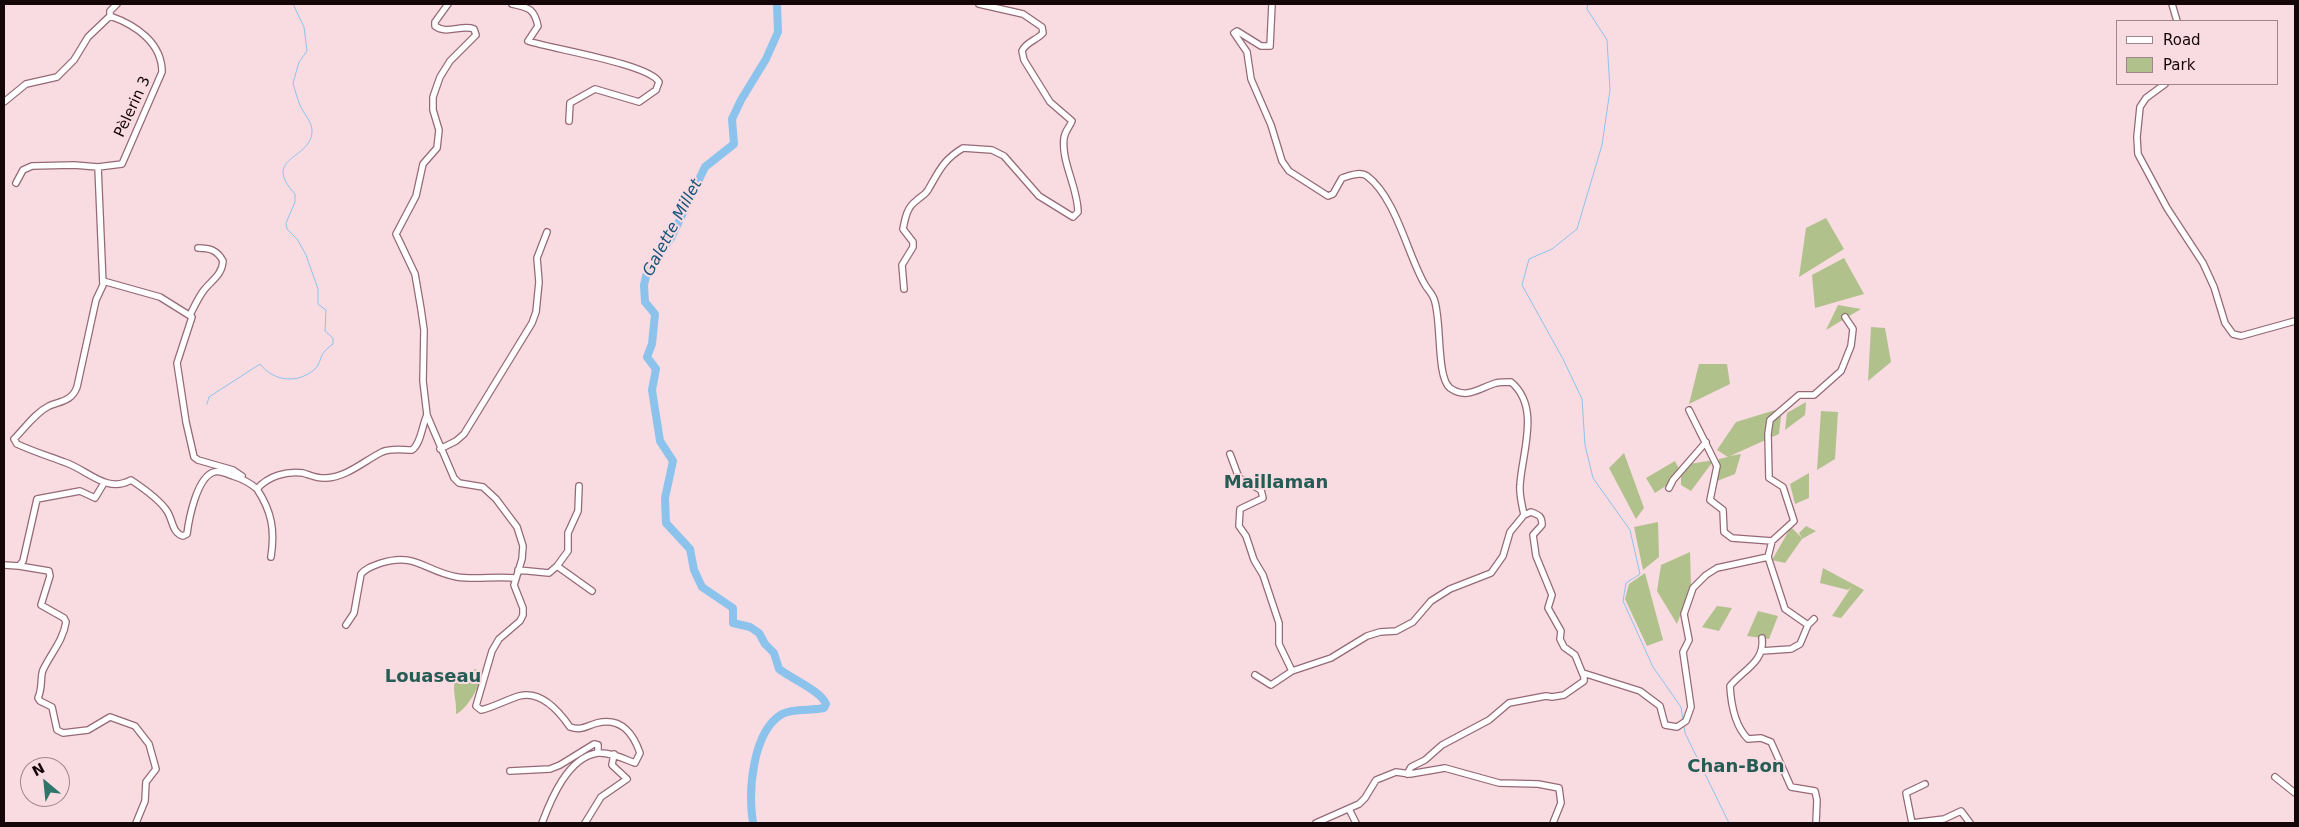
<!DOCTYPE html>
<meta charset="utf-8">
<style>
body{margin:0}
#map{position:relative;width:2299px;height:827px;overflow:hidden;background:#f9dbe2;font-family:"DejaVu Sans",sans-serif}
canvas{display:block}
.frame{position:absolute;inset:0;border:5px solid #15060a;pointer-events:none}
.legend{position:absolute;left:2116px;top:20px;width:162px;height:65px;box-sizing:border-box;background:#f9dbe2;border:1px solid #9e868c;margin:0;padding:6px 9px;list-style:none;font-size:15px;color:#15060a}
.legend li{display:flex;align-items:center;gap:10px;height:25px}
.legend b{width:25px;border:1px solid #9e868c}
.north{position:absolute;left:20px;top:757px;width:50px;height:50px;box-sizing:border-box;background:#f9dbe2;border:1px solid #9e868c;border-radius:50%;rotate:332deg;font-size:14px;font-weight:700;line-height:20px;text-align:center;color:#15060a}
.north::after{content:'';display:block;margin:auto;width:18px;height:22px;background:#30756a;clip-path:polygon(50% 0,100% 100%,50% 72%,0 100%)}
</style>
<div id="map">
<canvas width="2299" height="827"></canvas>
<div class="frame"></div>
<ul class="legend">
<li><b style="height:6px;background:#fff"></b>Road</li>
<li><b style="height:14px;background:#b1c18c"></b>Park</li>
</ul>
<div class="north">N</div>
</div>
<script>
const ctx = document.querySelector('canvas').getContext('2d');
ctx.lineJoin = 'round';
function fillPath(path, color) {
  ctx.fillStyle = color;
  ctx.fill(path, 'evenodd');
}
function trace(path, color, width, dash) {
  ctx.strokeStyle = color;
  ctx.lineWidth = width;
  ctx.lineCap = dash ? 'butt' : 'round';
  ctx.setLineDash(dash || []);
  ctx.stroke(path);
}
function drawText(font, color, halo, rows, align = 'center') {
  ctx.font = font + ' "DejaVu Sans",sans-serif';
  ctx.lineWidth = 4;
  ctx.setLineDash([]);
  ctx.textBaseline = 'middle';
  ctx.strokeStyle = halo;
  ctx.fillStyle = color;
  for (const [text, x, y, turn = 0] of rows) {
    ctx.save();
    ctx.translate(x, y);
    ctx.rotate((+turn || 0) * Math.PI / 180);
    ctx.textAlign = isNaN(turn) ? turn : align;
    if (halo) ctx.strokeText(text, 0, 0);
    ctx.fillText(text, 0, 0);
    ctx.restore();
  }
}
fillPath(new Path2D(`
 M1826,218L1844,249L1799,277L1806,228Z
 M1844,258L1864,294L1815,308L1812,275Z
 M1838,305L1861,309L1826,330Z
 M1871,327L1885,328L1891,362L1868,381Z
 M1699,364H1727L1730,384L1689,404Z
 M1806,402L1805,415L1785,430L1787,413Z
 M1782,408L1779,434L1730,456L1741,454L1735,474L1717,481L1719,459L1728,457L1717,450L1736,422Z
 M1821,411L1838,412L1835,459L1817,470Z
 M1624,453L1644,508L1636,519L1609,468Z
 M1714,460L1691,491L1681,485V476L1655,493L1646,478L1675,461L1682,475L1683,465Z
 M1809,473V498L1795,504L1790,484Z
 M1658,522L1659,557L1643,570L1634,527Z
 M1806,526L1816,531L1802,539L1785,563L1772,560L1791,527L1802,538L1799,533Z
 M1690,552L1691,586L1677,624L1657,591L1661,565Z
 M1823,568L1864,590L1841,618L1832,616L1852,586L1848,590L1820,583Z
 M1645,573L1663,640L1647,646L1625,599L1629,584Z
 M1717,606L1732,608L1719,631L1702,627Z
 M1758,611L1778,616L1769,639L1747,636Z
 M475,669L482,672C482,683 467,710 456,714C457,701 452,691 455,679L467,675Z`), '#b1c18c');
trace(new Path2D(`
 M1588,4L1587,9L1607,40L1610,90L1602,145L1577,229L1552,249L1529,259L1522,285L1563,359L1582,399L1585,445L1593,478L1630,530L1640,574L1626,583L1623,601L1653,667L1681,707L1683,720
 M207,404L209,397L260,364C274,382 298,384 315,369C319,365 320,360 322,355C324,351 329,347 333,344V338L325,331L326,310L318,304V289L306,255L297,239L287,229L286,223L295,202V194C260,156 313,160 312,130C312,122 303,113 300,105C297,98 295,90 293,83L299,62L307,51L304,27L293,4
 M1684,724L1685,733L1729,823`), '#8cc3ec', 1);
trace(new Path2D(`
 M753,823C748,792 752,732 782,714C793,708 812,711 824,708L826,704C821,691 792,679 779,669L774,653L765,644L759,633L750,627L733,623V608L702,587L694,570L690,549L666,523L665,498L673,461L660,441L652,390L656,369L647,357L652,344L655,314L645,302L644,285L648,268L671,238L705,167L734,144L732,119L741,100L766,59L778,32L777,4`), '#8cc3ec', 8);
const minor = new Path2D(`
 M448,4L435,22V26C447,35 462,24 474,29L476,35L450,61L440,77L433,97V110L439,130L437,148L423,164L416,196L396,234L415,274L421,309L424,330L423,381L427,415L454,478L459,483L483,487L496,499L517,527L523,546L522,559L514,585L523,608V615L520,621L499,639L492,651L476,706L481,710C494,707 506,700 519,696C541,690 559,711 570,727C582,731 586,726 597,723C621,717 633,733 640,753L635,763C624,759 611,752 598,753C568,757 551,799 542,823
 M512,4C529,8 534,8 538,26L528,41C552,49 649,64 659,82L656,90L639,102L595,89L570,103L569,121
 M2172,4L2177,21
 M2165,84L2146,98L2140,107L2137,137L2138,154L2167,208L2203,263L2214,287L2225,323L2233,334L2241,336L2295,321
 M4,102L26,84L57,77L74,60L88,37L110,16
 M98,167L103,285L96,300L77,387C72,401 61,401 49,406C35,413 25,428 14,439L17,444C32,451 48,456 64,462C87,469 106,494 131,480C143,488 160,500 167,511C173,520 172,533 183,536L187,534C189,518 197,477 214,472C220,470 227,474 233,476C243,479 249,482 257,489C268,476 286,471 303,473C310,475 318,479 326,478C347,477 364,461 382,452C391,448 402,450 412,450C421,444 422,425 427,415
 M16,183L23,170L32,166L74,165L98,167L122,164L162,72C162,43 136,25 110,16V11L117,4
 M103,281L160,297L192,317L177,363L186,422L194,457L198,460L233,470L242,476
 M904,289L902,265L913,247V242L903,229C905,219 907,207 916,201C920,197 925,195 928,190C939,171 943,160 963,148L992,150L1004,156L1039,196L1073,217L1078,212C1078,188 1061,162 1064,138C1065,131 1069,128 1072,121L1050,102L1024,60L1022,51C1026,42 1037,40 1043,33L1042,27L1023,14L979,4
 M190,315C194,307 198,298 204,290C212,280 222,275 223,261C217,250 210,248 198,248
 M1689,410L1717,466L1710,500L1723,510L1724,532L1732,538L1772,541
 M440,449L456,441L464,434L532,323L536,312L539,282L537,258L547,232
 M1230,454L1239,478L1261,490L1263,498L1240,509L1239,526L1246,536L1254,560L1263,575L1279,623V644L1292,671
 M1669,488L1673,480L1706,442
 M257,489C272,512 275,530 271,557
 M1768,557L1772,541L1794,521L1783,487L1769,478L1768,434L1770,420L1799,395H1814L1841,371L1851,346L1853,329L1845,317
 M4,565L19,566L23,561L37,499L80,491L95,498L104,483
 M19,566L49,571L50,576L41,605L64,618L66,622C63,641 51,653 43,670C40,677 43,687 38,698L40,701L52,707L57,730L63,733L88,730L110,717L135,726L149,744L156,769L146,782L145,801L136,823
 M557,566L592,591
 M518,570L549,573L557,566L568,551V533L578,511L579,486
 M346,625L354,613L361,574C366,568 373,566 381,563C416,552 424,571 457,577C475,580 495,576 515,578
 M1762,638C1765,662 1743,670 1730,686C1731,704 1735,726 1748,739L1761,738L1771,742L1791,787L1815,791L1817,800L1816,823
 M1761,651L1791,649L1800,644L1808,625L1814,619
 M1583,673L1640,691L1660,706L1665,725L1677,727L1686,721L1691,707L1683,652L1689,640L1684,614L1693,588L1706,575L1717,568L1768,557L1785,609L1808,625
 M1255,675L1271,685L1292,671L1331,658L1367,636L1380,632L1396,631L1413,622L1431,601L1450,589L1491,573L1503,556L1510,532L1524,515C1522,505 1519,494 1520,485C1522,452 1541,407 1511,382C1507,382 1501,382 1496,383C1479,388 1467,400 1450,388C1436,377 1442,319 1434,299C1432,293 1427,289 1424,283C1407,253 1396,198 1367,176C1360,171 1349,176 1342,178L1333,194L1328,196L1289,171L1282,161L1271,125L1251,79L1247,52L1234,33L1237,31L1261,46H1270L1272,4
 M510,771L550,769L560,765L594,744L598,745V753
 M1407,774L1411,767L1425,760L1442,745L1489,720L1509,703L1546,696L1552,697L1564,695L1584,681V677L1575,655L1564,647L1560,639L1561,631L1548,608L1552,595L1536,556L1533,535L1542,525C1542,516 1539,515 1531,512L1524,515
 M2275,777L2295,793
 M1925,784L1906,793L1912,823L1944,819L1961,811L1970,823
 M1349,809L1356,823
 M585,823L601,797L627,779L612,765L614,754
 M1316,823L1359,804L1365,798L1376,780L1396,772L1410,774L1445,768L1499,783L1538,784L1559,788L1561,803L1553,823`);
trace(minor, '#956975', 8);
trace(minor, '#fff', 5.5);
drawText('15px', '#15060a', '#f9dbe2', [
 ["Pèlerin 3",133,107,-65]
]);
drawText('italic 16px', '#16557c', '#f9dbe2', [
 ["Galette Millet",673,228,-62]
]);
drawText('bold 18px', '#255c54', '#f9dbe2', [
 ["Maillaman",1276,483],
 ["Louaseau",433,677],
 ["Chan-Bon",1736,767]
]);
</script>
